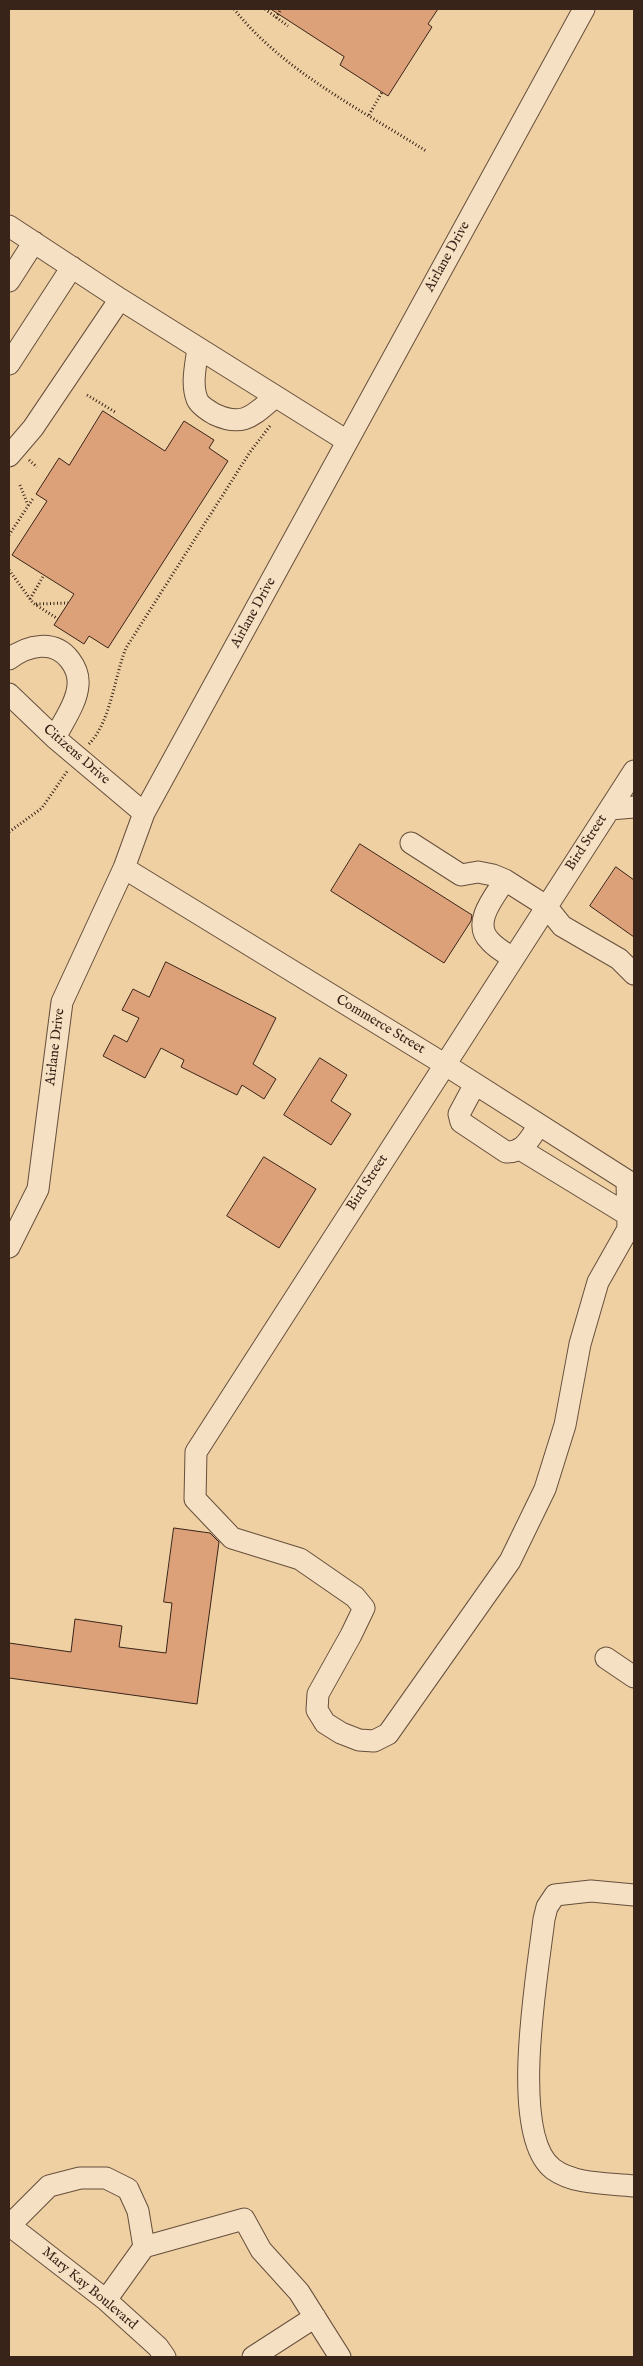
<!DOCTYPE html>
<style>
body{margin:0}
#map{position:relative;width:643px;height:2366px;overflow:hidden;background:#efd0a3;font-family:"IM FELL English",serif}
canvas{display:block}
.frame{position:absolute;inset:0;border:10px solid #392419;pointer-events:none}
</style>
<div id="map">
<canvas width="643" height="2366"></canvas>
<div class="frame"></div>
</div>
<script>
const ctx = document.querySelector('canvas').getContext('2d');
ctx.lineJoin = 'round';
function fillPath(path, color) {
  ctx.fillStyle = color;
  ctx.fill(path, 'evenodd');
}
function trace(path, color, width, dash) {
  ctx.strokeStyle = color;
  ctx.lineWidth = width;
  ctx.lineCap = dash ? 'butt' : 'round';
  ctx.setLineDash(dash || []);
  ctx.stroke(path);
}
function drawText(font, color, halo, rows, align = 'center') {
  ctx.font = font + ' "IM FELL English",serif';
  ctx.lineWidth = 4;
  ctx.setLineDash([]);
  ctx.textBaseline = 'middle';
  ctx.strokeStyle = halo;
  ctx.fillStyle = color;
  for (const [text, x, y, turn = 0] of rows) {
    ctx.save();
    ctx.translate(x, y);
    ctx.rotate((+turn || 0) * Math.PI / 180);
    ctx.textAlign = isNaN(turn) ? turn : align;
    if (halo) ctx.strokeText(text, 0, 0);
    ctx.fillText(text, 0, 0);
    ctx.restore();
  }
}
const building = new Path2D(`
 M271,9H438L428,24L432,27L388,96L340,65L344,57Z
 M103,411L165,451L184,421L214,440L209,448L228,461L108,648L89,636L84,644L54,625L74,594L12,555L47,501L36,494L59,458L69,465Z
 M360,844L472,915L471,921L444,963L331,891Z
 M616,867L634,880V937L590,906Z
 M166,962L276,1018L253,1064L276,1079L264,1099L242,1085L237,1095L181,1067L184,1060L161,1048L145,1078L103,1056L114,1035L127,1042L139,1018L122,1010L133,989L149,997Z
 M320,1058L347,1075L331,1101L351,1114L331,1145L284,1115Z
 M264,1157L316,1189L279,1248L227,1216Z
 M174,1528L210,1533L219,1542L197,1704L9,1678V1643L71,1652L75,1619L122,1626L119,1647L166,1653L172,1603L164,1602Z`);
fillPath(building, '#dca179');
trace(building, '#392419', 1);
const minor = new Path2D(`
 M9,226L120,299L347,441
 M9,281L34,242
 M198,348C196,364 191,384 197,399C199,405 209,411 214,414C244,428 253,415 275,397
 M9,364L72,267
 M9,456L33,428L120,299
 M9,659C28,645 54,639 70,660C76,668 79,675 78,685C77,703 62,723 55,738
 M9,694L55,738L144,813
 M610,809L634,807
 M411,843L461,875L478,872L493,875L505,880L546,906L562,926L619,959L634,974
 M124,868L444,1064L634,1185
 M505,880C495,896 471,923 490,941C496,948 505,953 513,958
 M475,1084L459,1114L461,1122L506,1152C524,1153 530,1138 539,1125
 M520,1149L628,1215
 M627,1181L628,1229L598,1282L580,1344L565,1425L545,1489L510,1561L388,1734L374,1741L359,1740L341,1733L325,1723L317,1710L318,1694L351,1635L364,1608L355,1597L300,1559L232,1538L195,1499L196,1452L634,771
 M9,1247L38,1189L62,1002L124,868L144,813L584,9
 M606,1658L634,1677
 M634,1895L591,1891L555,1895L547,1907L544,1919C538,1971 508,2135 553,2169C575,2185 608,2183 634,2186
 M9,2225L106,2300L158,2347L165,2357
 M9,2226L49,2186L80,2178H106L128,2189L138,2211L144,2247L106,2300
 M144,2247L244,2219L261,2250L299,2292L340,2357
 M253,2357L315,2317`);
trace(minor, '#664f3c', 23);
trace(new Path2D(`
 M234,9C283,71 360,109 426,151
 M265,9L288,26
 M276,18L281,9
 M369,115L382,92
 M87,395L115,412
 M29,460L37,467
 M20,485L28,505
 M9,535L34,497
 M9,570L33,603L58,619
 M30,599L44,575
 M36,604L68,603
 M89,744C111,721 114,678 126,648L250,452L270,426
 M9,832L42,808L68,770`), '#392419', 3, [1, 2.5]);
trace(minor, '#f5e0c3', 21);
drawText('14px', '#392419', '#f5e0c3', [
 ["Airlane Drive",448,257,-61],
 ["Airlane Drive",254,613,-61],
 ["Citizens Drive",76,755,41],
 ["Bird Street",587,843,-57],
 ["Commerce Street",380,1025,31],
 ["Airlane Drive",56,1047,-83],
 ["Bird Street",368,1183,-57],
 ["Mary Kay Boulevard",89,2289,40]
]);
</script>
